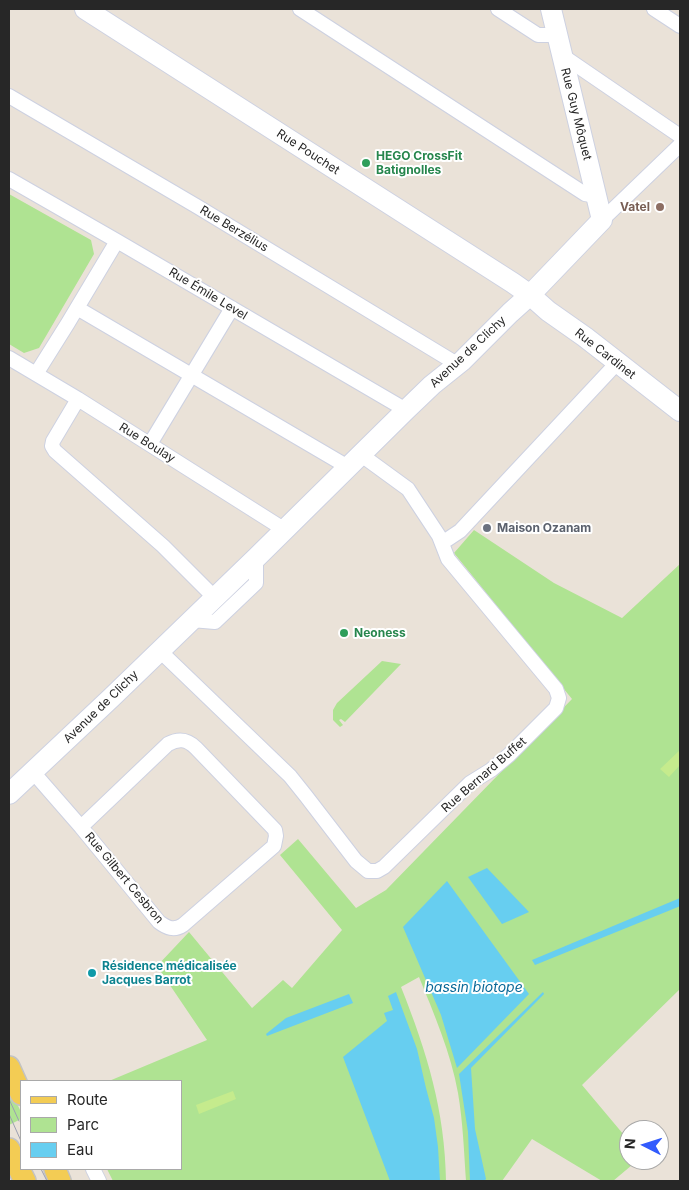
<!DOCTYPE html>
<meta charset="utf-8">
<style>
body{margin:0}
#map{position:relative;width:689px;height:1190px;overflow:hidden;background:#eae2d8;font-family:Inter,sans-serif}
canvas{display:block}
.frame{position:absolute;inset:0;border:10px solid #272727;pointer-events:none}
.legend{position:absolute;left:20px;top:1080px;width:162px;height:90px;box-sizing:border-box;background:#fff;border:1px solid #a9a9a9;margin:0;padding:6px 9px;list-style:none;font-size:15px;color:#272727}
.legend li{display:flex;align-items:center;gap:10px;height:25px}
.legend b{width:25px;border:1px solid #a9a9a9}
.north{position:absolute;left:619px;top:1120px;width:50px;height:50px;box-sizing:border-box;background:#fff;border:1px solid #a9a9a9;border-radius:50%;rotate:275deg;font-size:14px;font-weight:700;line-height:20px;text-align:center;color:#272727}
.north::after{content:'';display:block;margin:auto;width:18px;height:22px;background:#325bfd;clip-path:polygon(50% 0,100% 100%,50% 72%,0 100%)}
</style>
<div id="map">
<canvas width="689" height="1190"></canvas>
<div class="frame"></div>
<ul class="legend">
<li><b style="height:6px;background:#f3cc54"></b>Route</li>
<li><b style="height:14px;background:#afe392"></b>Parc</li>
<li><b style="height:14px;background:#67cef0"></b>Eau</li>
</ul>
<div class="north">N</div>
</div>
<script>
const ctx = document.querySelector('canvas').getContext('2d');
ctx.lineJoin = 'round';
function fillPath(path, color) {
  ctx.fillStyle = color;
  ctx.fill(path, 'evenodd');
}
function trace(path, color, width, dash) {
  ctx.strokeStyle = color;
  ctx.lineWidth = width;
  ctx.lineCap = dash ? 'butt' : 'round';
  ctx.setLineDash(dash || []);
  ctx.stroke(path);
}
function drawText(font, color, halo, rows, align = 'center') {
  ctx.font = font + ' Inter,sans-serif';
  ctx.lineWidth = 4;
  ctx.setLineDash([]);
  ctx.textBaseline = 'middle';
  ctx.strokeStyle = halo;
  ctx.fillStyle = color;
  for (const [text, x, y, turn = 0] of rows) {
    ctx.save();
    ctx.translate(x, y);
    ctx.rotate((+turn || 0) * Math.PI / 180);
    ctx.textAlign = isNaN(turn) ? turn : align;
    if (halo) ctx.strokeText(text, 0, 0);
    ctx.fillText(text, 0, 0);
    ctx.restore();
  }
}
fillPath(new Path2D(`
 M9,194L91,240L94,254L39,348L24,353L9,344Z
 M474,530L554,583L622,618L680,564V989L582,1085L629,1141V1160H638L613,1181H602L532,1139L502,1181H466C464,1152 463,1122 458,1093C451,1053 434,1014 419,977L401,987C427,1052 445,1111 446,1181H113L107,1169H181V1081H109L207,1040L157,966L189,932L252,1008L283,980L292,988L342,930L280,855L298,839L356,908L386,890L572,699L454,553Z
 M382,661L401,664L345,722L341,719L339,720L343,725L340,727L333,720V710L337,703Z
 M9,1087L21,1112V1119L9,1125Z`), '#afe392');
fillPath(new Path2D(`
 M680,750V765L669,777L660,769Z
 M233,1091L236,1099L199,1114L196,1105Z`), '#c5eb8d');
fillPath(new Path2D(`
 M487,868L529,912L502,924L468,877Z
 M447,881L529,994L457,1068L441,1015L403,927Z
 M680,898V906L678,907L535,965L532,960Z
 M396,992L417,1049L426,1088L434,1118L438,1147L440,1181H390L343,1057L387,1021L384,1013L393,1010L388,996Z
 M543,992L544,994L471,1068L475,1129L486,1179L484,1181H470L468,1132L459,1074Z
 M349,994L353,1003L267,1036L266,1034L286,1018Z`), '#67cef0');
const street = new Path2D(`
 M300,9L585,194L596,196
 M498,9L538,35H557
 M654,9L680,26
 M563,56L680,136
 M9,96L198,207L457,364
 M9,179L117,241L406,410
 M602,220L680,145
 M77,308L348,467
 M9,358L78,399L285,530
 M36,374L68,323L117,241
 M78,399L53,441L52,446L55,451L163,546L215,598
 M150,444L232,308
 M442,543L460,531L617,363
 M192,620L215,622L256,583V558
 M160,651L290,776L306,796L356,861L368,871H377L384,867L470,783L491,770L509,755L556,708L559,698L556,689L448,559L439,536L408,489L360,454
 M33,772L81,827L159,922C167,928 174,931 183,925L274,846L276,836L275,830L196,748C187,739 179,738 168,744L81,827
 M93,1169L99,1181`);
const secondary = new Path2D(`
 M85,9L513,283L530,295L548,311L585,337L680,411
 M9,794L111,698L256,558L406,410L432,385L462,361L510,313L530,295L602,220L551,9`);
const primary = new Path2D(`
 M9,1067L21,1094
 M9,1149L25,1181
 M55,1169L60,1181`);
trace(street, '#cdd1e1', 16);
trace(secondary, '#cdd1e1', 22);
trace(primary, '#c3c3c3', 24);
trace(street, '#fff', 14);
trace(secondary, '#fff', 20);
trace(primary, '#f3cc54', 21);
trace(new Path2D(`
 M9,1099L19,1121
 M9,1114L21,1141
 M41,1169L47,1181`), '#9b9fb2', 1);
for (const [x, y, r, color] of [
 [366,163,5,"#2e9e5b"],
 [660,207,5,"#8d6e63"],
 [487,528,5,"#6b7280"],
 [344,633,5,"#2e9e5b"],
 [92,973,5,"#0f9aa8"]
]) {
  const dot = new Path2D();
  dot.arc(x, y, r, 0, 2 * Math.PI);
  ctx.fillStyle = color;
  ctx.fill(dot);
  trace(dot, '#fff', 2);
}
drawText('12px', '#272727', '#fff', [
 ["Rue Guy Môquet",576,114,76],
 ["Rue Pouchet",308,152,33],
 ["Rue Berzélius",234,229,31],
 ["Rue Émile Level",208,294,31],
 ["Avenue de Clichy",468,352,-43],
 ["Rue Cardinet",605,354,38],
 ["Rue Boulay",147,443,32],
 ["Avenue de Clichy",101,707,-44],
 ["Rue Bernard Buffet",484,775,-41],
 ["Rue Gilbert Cesbron",124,878,50]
]);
drawText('bold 12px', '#27864d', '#fff', [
 ["HEGO CrossFit",376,156],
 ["Batignolles",376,170],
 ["Neoness",354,633]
], 'left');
drawText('bold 12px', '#785e54', '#fff', [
 ["Vatel",650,207]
], 'right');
drawText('bold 12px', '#5b616d', '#fff', [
 ["Maison Ozanam",497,528]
], 'left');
drawText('bold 12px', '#0d838f', '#fff', [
 ["Résidence médicalisée",102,966],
 ["Jacques Barrot",102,980]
], 'left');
drawText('italic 14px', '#0a6998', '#fff', [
 ["bassin biotope",474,988]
]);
</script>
